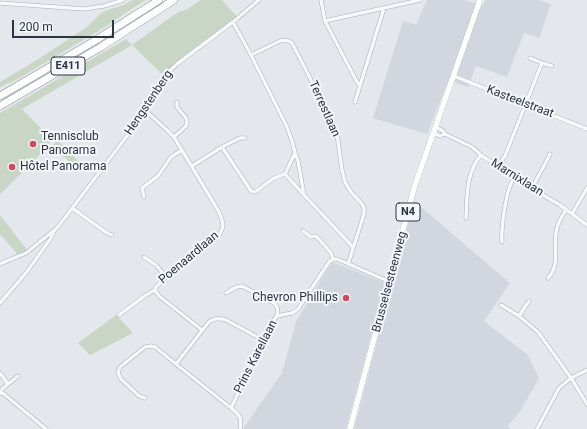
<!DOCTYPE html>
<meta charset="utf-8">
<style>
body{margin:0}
#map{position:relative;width:587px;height:429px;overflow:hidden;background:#e4e7ec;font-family:Roboto,sans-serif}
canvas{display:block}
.scale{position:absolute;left:12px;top:20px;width:102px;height:18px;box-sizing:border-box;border:2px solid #2b3445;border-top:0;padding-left:5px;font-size:12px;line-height:14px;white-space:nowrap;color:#2b3445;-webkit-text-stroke:3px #f4f6f9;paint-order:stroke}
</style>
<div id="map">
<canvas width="587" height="429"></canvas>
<div class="scale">200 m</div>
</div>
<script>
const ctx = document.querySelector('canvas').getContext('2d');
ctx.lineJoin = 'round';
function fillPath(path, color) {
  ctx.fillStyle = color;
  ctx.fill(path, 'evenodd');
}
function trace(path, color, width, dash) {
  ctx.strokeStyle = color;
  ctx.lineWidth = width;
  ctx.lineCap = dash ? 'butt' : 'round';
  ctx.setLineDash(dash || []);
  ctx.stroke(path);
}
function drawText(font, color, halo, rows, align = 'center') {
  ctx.font = font + ' Roboto,sans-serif';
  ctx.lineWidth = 4;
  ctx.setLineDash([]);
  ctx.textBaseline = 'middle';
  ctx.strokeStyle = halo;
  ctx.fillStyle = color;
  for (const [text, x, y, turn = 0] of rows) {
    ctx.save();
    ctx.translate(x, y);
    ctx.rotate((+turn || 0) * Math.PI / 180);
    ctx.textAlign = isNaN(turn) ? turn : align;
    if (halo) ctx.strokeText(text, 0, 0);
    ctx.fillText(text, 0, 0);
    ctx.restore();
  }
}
fillPath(new Path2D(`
 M427,0H465L483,6L485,0H539L551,4L539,38L524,33L507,77L476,66L468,87L456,83L449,79L427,134L373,118L403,21L416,25Z
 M414,201L510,283L484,321L528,355L539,378L521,410L508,426L510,429H354Z
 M332,262L385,283L346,429H243L282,373L296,322Z`), '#d2d6de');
fillPath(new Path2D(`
 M133,0H146L130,10L105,27L18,79L0,87V82L40,58L87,27L100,14L105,11L121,6Z
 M201,0H222L237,17L174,64L163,75L132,45L22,109L52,140L34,161L0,194V113L126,39L132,45L174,15L181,11L186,10Z
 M57,140L81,164L76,169L53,145Z
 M0,215L27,250L18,255L0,234Z
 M116,315L133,333L90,355L78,343Z`), '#c9d6c5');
const street = new Path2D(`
 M321,0L325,21L357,82L360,85
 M0,3L84,9L104,6L123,0
 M325,21L420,0
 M233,22L251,55L287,127L292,141L295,153L285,174L304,195L353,247
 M251,55L280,41C286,40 288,40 292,43L330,117L337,134L342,170L345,182L351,192L362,204L364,208V214L348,264
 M530,58L542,63L552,66
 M454,76L587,129
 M355,102L384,8
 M436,127L443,131L445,134L472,147L481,155L514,178L560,205L587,225
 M433,133L440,136L445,134
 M174,137L186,126L187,122L186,118L177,107V102
 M222,147L251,191L255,192L274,178L285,174
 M295,153L298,161L304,195
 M192,166L222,147L240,138H245
 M497,167L505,156L509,146L542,63
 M532,188L547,160L550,154
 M144,197L142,188L158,176L171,157L182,150
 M72,208L107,233L112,235
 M572,214L587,188
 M466,218C467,197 466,172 481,155
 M303,231L311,237L316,236L331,253L333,259
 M502,242C501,227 506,189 514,178
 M144,257L156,265L166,277
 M333,259H337L390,282
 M0,264L26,253L57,228L146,111L165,75L177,64L233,22L259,0
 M548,278C560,265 554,249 556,233C557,224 561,217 566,210
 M155,290L159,296L202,330
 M226,293C232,290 235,286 242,286L274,303C278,307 278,310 277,316
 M0,303L26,273L51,238L54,231
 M501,305L519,316L538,332L571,378L559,388L537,429
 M119,315L146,295L155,290L156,287L166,277L217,238C225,227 224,224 219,212L174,137L168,131L146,111
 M519,316L529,301
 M587,370L571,378L587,404
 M0,373L8,384
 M0,393L2,389L18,376
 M1,393L4,394L46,429
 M145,398L139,396L121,379L118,373L120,367L145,347L151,346L155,347L176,364
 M231,408L176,364L208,323C213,318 219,318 226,320L263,340
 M240,429C242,418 240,415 231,408L273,321L277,316L292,313L298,309L329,262L333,259`);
const primary = new Path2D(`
 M350,429L415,185L480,0`);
const highway = new Path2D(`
 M0,96L96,40L159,0
 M0,106L101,47L174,0`);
trace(street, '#a9aeb7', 4.5);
trace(primary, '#a3abb8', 6);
trace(highway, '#8b94a3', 8);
trace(street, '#f7f8fa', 3.5);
trace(primary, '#fff', 5.5);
trace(highway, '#fff', 7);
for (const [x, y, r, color] of [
 [33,144,4,"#d1495b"],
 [12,167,4,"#d1495b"],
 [346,298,4,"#d1495b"]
]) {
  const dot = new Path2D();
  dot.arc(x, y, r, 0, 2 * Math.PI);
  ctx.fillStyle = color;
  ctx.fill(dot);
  trace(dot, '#f4f6f9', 1.5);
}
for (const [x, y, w] of [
 [68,66,34],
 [408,212,24]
]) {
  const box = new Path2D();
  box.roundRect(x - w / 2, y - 9, w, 18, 3);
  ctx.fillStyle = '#f4f6f9';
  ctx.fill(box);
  trace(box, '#2b3445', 1);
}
drawText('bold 11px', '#2b3445', null, [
 ["E411",68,66],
 ["N4",408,212]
]);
drawText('12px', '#2b3445', '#f4f6f9', [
 ["Kasteelstraat",520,102,21],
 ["Hengstenberg",149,103,-56],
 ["Terrestlaan",324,109,66],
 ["Marnixlaan",517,178,32],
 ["Poenaardlaan",189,258,-40],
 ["Brusselsesteenweg",390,282,-75],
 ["Prins Karellaan",256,357,-63]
]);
drawText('12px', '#2b3445', '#f4f6f9', [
 ["Tennisclub",41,137],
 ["Panorama",41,151],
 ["Hôtel Panorama",20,167],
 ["Chevron Phillips",338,298,"right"]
], 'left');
</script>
